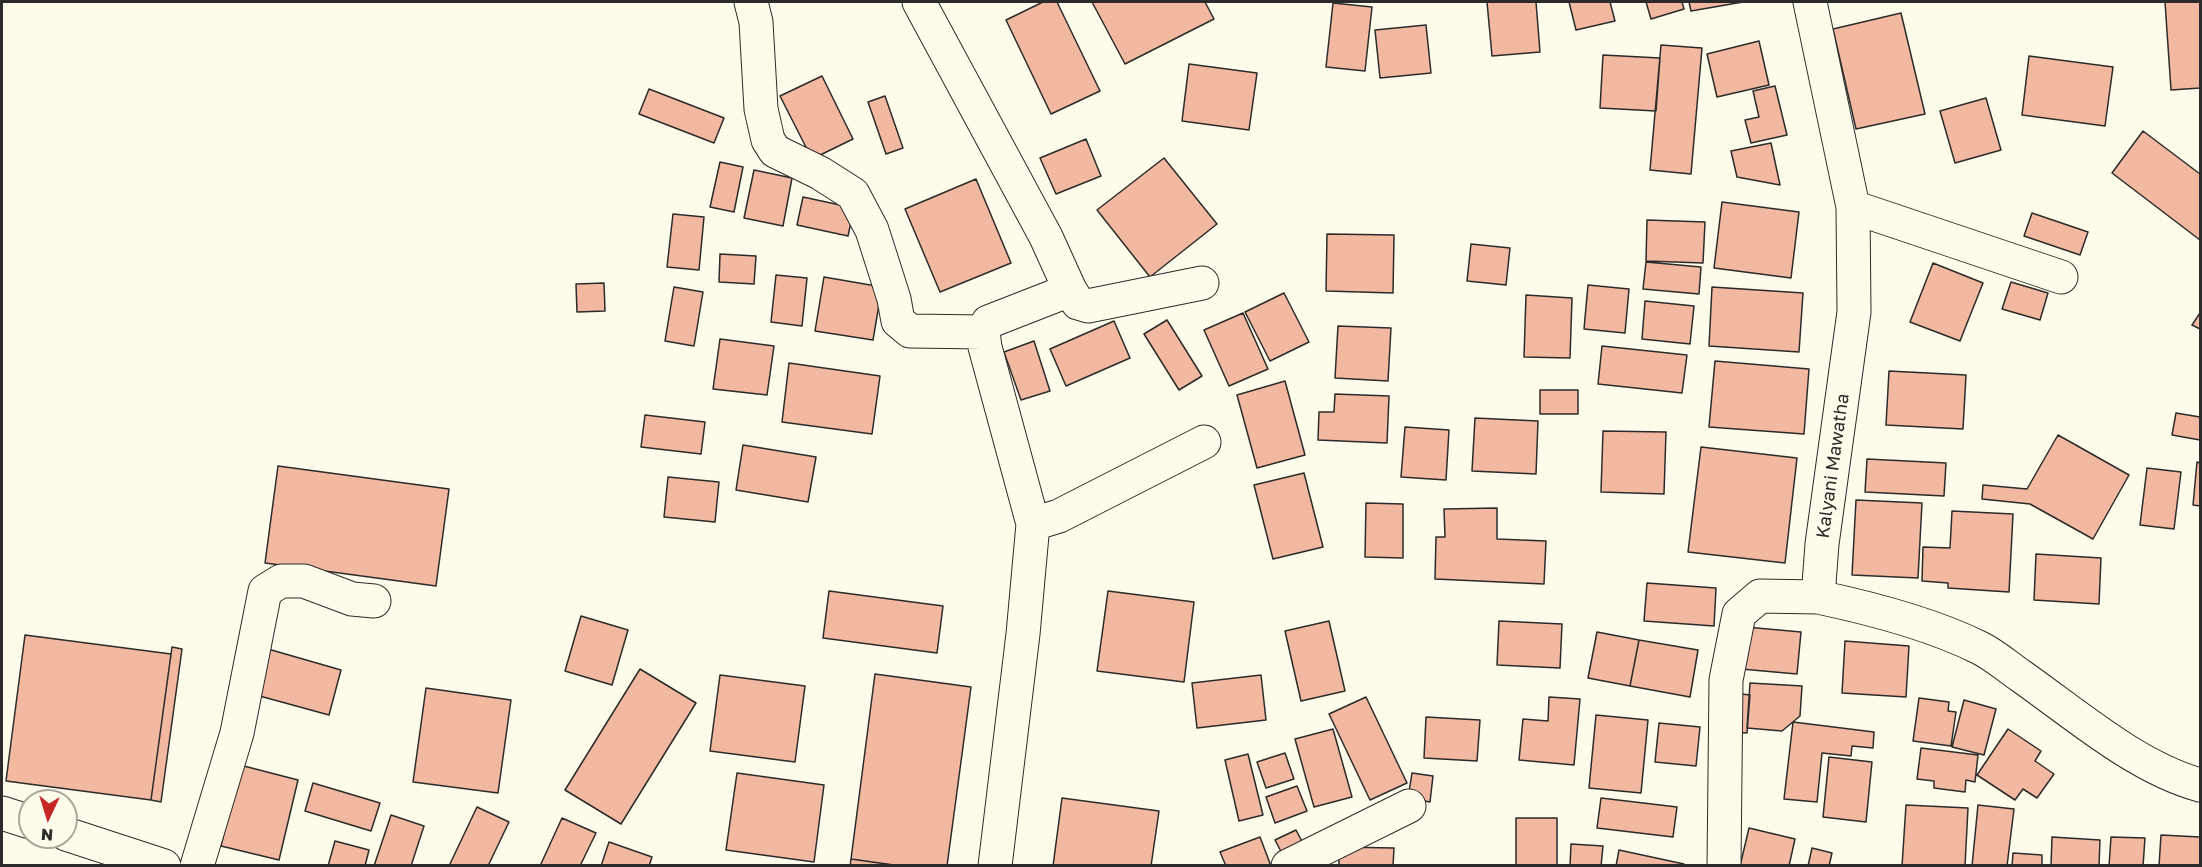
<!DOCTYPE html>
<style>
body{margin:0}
#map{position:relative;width:2202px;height:867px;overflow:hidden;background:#fdfbea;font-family:"Golos Text",sans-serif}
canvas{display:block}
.frame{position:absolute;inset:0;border:3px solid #2b2b2b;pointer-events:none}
.north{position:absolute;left:18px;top:789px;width:60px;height:60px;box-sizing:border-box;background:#fdfbea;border:2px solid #a9a89e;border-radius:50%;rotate:184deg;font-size:16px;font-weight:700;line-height:24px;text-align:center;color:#2b2b2b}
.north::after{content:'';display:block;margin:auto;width:21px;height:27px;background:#c62828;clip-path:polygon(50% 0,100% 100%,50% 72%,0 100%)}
</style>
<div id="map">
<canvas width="2202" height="867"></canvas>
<div class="frame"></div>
<div class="north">N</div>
</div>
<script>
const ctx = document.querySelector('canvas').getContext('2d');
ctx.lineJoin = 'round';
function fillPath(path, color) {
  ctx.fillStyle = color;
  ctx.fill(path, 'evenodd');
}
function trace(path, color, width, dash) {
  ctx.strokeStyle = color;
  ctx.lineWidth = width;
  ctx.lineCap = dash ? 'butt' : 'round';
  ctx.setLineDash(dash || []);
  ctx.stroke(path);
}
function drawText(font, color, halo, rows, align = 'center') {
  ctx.font = font + ' "Golos Text",sans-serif';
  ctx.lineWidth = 4.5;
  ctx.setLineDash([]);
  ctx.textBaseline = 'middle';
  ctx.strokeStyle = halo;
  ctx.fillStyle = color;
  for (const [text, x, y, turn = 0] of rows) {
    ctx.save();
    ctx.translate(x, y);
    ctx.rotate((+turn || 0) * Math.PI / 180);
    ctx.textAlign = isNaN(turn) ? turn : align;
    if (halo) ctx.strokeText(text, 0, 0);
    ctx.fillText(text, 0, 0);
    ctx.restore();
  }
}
const building = new Path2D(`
 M1043,2H1057L1100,91L1051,114L1006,20Z
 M1092,2H1205L1214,19L1125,64Z
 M1487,2H1536L1540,52L1492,56Z
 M1569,2H1610L1615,21L1576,30Z
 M1646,2H1682L1684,9L1651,19Z
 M1689,2H1743L1691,11Z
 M2165,2H2200V88L2171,90Z
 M1333,3L1372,7L1365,71L1326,67Z
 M1901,13L1925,114L1856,129L1833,29Z
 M1426,25L1431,73L1380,78L1375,30Z
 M1759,41L1769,85L1717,97L1707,54Z
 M1661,45L1702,48L1691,174L1650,170Z
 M1603,55L1660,58L1656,111L1600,108Z
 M2029,56L2113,67L2105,126L2022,115Z
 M1189,64L1257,73L1249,130L1182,121Z
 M822,76L853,139L812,159L780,96Z
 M1775,86L1787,135L1751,143L1745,120L1759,117L1753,91Z
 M649,89L724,118L714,143L639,114Z
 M885,96L903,148L886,154L868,102Z
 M1986,98L2001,150L1955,163L1940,111Z
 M2143,131L2200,174V240L2112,173Z
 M1086,139L1101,176L1056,194L1040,158Z
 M1771,143L1780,185L1737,177L1731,151Z
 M1164,158L1217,224L1150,277L1097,210Z
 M720,162L743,167L734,212L710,207Z
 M754,170L792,178L783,226L744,218Z
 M976,179L1011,263L940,292L905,209Z
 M803,197L854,208L848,236L797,225Z
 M1722,202L1799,212L1791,278L1714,268Z
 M2032,213L2088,232L2080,255L2024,236Z
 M673,214L704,217L699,270L667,267Z
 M1647,220L1705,222L1703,263L1646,261Z
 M1327,234L1394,235L1393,293L1326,291Z
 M1471,244L1510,248L1506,285L1467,281Z
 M720,254L756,256L754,284L719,282Z
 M1646,262L1701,267L1699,294L1643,289Z
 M1933,263L1983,283L1960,341L1910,322Z
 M776,275L807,278L802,326L771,322Z
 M824,277L882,287L873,340L815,331Z
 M2011,282L2048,293L2040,320L2002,309Z
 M604,283L605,311L577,312L576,284Z
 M1588,285L1629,289L1625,333L1584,329Z
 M674,287L703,292L694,346L665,341Z
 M1712,287L1803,293L1799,352L1709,346Z
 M1284,293L1309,342L1270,361L1245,312Z
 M1526,295L1572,298L1570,358L1524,357Z
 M1645,301L1694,306L1690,344L1642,339Z
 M1243,313L1268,369L1229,386L1204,330Z
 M2200,313V329L2192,325Z
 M1167,320L1202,376L1179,390L1144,334Z
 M1114,321L1130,358L1066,386L1050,349Z
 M1338,326L1391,328L1388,381L1335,378Z
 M720,339L774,346L767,395L713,389Z
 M1034,341L1050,391L1021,400L1004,352Z
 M1602,346L1687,355L1682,393L1598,384Z
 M1715,361L1809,369L1804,434L1709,427Z
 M789,363L880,376L872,434L782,422Z
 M1889,371L1966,375L1963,429L1886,425Z
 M1285,381L1305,455L1257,468L1237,395Z
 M1540,390H1578V414H1540Z
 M1335,394L1389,396L1387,443L1318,440L1319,412H1334Z
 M2176,413L2200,417V440L2172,435Z
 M645,415L705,422L701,454L641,447Z
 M1475,418L1538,421L1536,474L1472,471Z
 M1405,427L1449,430L1446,480L1401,477Z
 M1603,431L1666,432L1664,494L1601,492Z
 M2058,435L2129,475L2093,539L2030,504L1982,499L1983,485L2027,489Z
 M743,445L816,457L808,502L736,490Z
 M1701,447L1797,458L1785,563L1688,552Z
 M1867,459L1946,463L1944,496L1865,492Z
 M2197,462L2200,463V506L2193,505Z
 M278,466L449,489L436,586L265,563Z
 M2147,468L2181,472L2174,529L2140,525Z
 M1304,473L1323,547L1273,559L1254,485Z
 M668,477L719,482L715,522L664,517Z
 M1856,500L1922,503L1918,578L1852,575Z
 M1366,503L1403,504V558L1365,557Z
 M1497,508V539L1546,541L1544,584L1435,579L1436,537H1445L1444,509Z
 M1952,511L2013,514L2009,592L1948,588V583L1922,581L1923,547L1950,548Z
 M2036,554L2101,558L2099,604L2034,600Z
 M1647,583L1716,588L1714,626L1644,621Z
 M829,591L943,606L937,653L823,638Z
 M1108,591L1194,602L1184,682L1097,671Z
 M581,616L628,630L612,685L565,671Z
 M1329,621L1345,691L1301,701L1285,631Z
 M1499,621L1562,624L1560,668L1497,665Z
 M1746,627L1801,632L1797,674L1741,669Z
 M1597,632L1639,640L1630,686L1588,678Z
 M25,635L171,654L151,800L6,781Z
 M1639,640L1698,650L1690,697L1630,686Z
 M1845,641L1909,646L1906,697L1842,693Z
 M172,647L182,649L161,802L151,800Z
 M268,649L341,670L329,715L256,695Z
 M640,669L696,703L621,824L565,790Z
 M875,674L971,687L947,866H901L851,859Z
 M720,675L805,686L795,762L710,751Z
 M1261,675L1266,720L1197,728L1192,683Z
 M1750,683L1802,686L1800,716L1782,731L1747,728Z
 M426,688L511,700L498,793L413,782Z
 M1733,693L1750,695L1747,733L1730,732Z
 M1366,697L1407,783L1370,800L1329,714Z
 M1549,697L1580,699L1574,765L1519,760L1523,719L1548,721Z
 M1919,698L1949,702L1948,711L1956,712L1951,746L1913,741Z
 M1964,700L1996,709L1984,755L1952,747Z
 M1596,715L1648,720L1641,793L1589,788Z
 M1426,717L1480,720L1477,761L1424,758Z
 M1793,722L1874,732L1873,748L1852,746L1851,756L1822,753L1817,802L1784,799Z
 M1659,723L1700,727L1696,766L1655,762Z
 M1333,729L1352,797L1314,807L1295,739Z
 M2008,729L2041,751L2035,761L2054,774L2037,798L2023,789L2015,800L1977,775Z
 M1921,748L1978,755L1975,782L1966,780L1965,792L1934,788V781L1917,779Z
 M1285,753L1294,779L1266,788L1257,762Z
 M1248,754L1263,815L1239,821L1225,760Z
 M1829,757L1872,762L1866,822L1823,817Z
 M240,765L298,780L279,860L221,846Z
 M737,773L824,785L814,862L726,850Z
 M1412,773L1433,776L1430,802L1408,798Z
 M313,783L380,803L371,831L305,811Z
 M1297,786L1307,811L1275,823L1266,797Z
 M1062,798L1159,811L1151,866H1053Z
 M1601,798L1677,807L1673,837L1597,828Z
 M1906,805L1968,808L1965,866H1902Z
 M1978,805L2014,809L2007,866H1972Z
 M477,807L509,822L488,866H449Z
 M391,815L424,826L411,866H374Z
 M562,818L596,833L580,866H540Z
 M1516,818H1557V866H1516Z
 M1749,828L1795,839L1789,866H1740Z
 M1296,830L1307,851L1287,863L1275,840Z
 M2161,835L2200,837V866H2159Z
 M1260,837L1271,866H1226L1220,852Z
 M2052,837L2100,840L2099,866H2051Z
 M2111,837L2145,838L2143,866H2109Z
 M335,841L369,850L365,866H328Z
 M609,842L652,857L649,866H601Z
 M1571,844L1603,846L1601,866H1570Z
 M1339,847L1394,848L1393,866H1339Z
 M1812,848L1832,853L1829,866H1808Z
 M1619,850L1684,864V866H1616Z
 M2013,853L2042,855V866H2012Z
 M851,859L901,866H850Z`);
fillPath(building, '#f2b8a0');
trace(building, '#2b2b2b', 1.5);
const minor = new Path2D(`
 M751,2L756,22L761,109L768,140L775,151L820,173L853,194L872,230L894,299L898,321L910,331L983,332
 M919,2L1046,237L1070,290L988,322L983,332L985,347L1033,524L1023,634L995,866
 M1853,207L2061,277
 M1070,290L1078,303L1088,306L1202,283
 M1033,524L1059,516L1204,442
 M1818,597C1870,608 1932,624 1980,648C1994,655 2008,667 2021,676C2075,714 2137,768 2200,785
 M2,813L30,822
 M66,834L164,866
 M197,866L237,733L265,591L281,581H304L352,599L374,601
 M1288,866L1409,806
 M1724,866L1726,680L1739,614L1760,596L1818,597L1822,544L1854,312L1853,207L1810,2`);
trace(minor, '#2b2b2b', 35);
trace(minor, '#fdfbea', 33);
drawText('18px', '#2b2b2b', '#fdfbea', [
 ["Kalyani Mawatha",1833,466,-82]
]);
</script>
